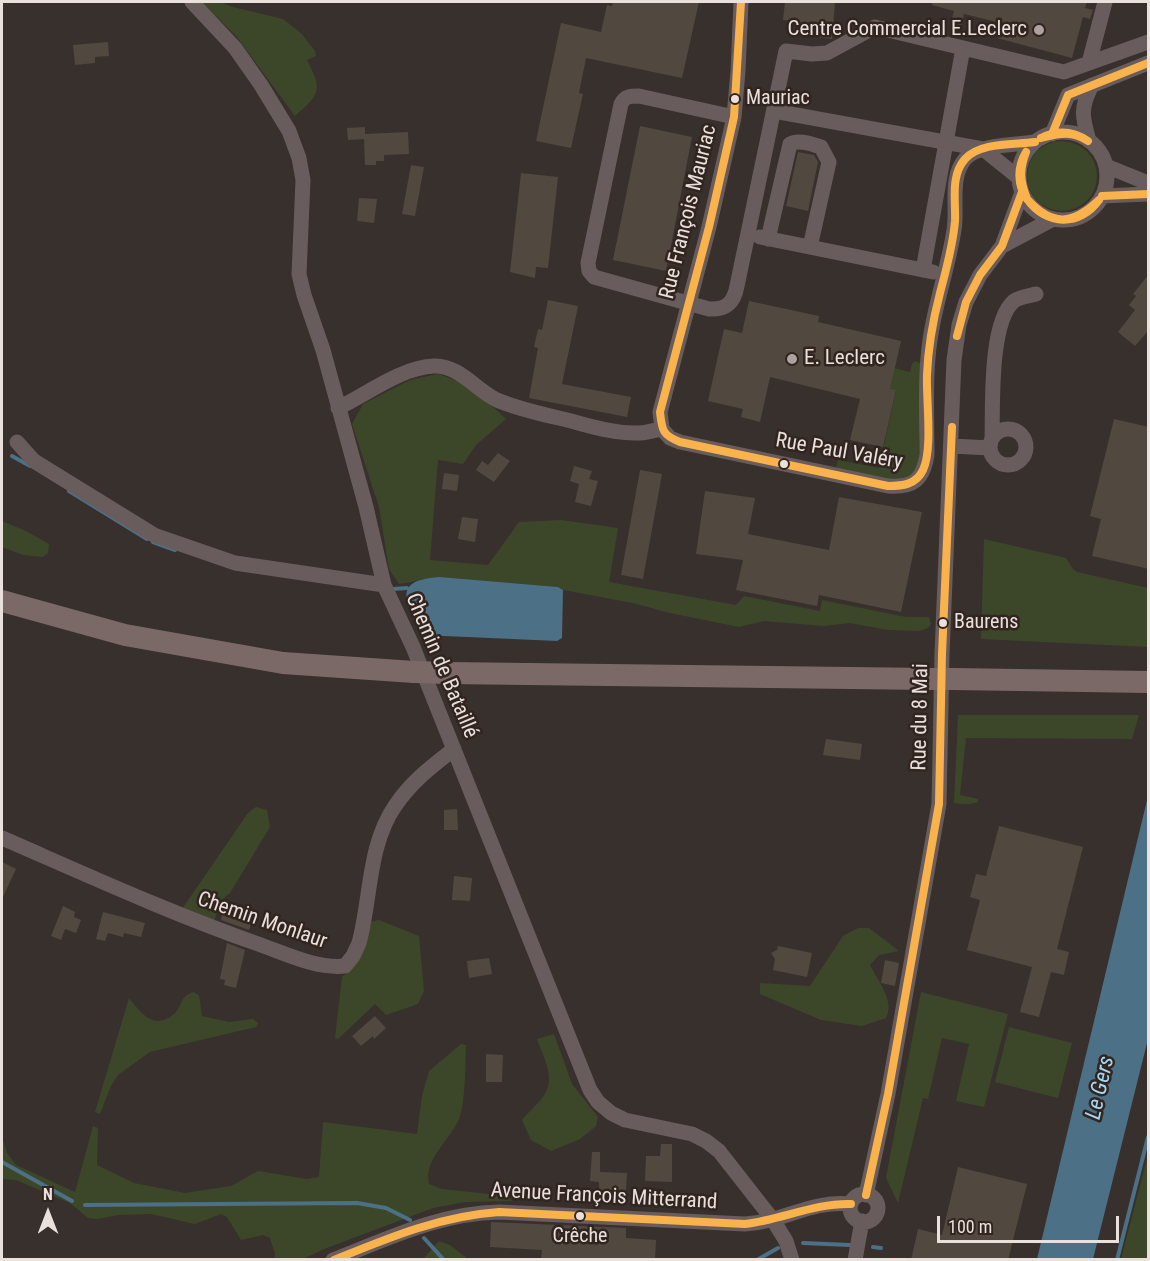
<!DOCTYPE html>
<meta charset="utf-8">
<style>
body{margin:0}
#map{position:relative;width:1150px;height:1261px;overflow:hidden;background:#38302d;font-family:"Roboto Condensed",sans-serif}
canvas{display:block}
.frame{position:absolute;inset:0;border:3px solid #eae0dc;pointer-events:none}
.north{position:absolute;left:18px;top:1183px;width:60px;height:60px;-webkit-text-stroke:4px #32251f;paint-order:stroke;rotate:0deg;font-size:16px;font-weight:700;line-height:24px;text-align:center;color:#eae0dc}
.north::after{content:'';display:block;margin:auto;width:21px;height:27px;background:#eae0dc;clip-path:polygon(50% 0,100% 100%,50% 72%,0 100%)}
.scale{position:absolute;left:937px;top:1216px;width:182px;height:27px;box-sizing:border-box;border:3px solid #eae0dc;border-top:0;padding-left:8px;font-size:18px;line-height:21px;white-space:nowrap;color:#eae0dc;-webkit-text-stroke:4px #32251f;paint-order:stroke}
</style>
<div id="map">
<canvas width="1150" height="1261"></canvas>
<div class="frame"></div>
<div class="north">N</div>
<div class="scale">100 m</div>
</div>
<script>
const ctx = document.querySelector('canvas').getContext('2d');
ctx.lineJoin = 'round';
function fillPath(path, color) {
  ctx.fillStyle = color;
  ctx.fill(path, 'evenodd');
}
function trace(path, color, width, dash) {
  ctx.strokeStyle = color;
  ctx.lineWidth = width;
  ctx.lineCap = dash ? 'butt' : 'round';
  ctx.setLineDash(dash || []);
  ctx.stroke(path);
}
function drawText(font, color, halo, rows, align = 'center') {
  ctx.font = font + ' "Roboto Condensed",sans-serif';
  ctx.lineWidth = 5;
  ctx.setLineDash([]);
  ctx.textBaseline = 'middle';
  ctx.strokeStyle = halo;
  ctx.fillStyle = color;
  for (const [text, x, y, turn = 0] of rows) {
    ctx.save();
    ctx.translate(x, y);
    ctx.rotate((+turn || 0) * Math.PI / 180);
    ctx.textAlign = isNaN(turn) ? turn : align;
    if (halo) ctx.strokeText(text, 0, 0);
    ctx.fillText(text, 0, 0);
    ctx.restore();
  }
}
fillPath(new Path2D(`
 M202,2H220L233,7L283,19L302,34L315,51L316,56L307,60C323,91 320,94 295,116L236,36Z
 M1027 176a35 35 0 1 1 70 0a35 35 0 1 1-70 0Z
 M915,361L922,364L919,462C916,468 914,475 908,477C890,485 855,472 836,468L838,460L879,468L896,391L890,389L894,368L910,372L912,364Z
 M438,374L461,382L490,404L506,419L476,445L463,464L438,460L430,560L488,565L519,522L561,520L618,528L609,582L736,605L744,596L820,611L822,600L906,617H929L931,624L928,628L919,631L888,630L850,623L823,626L764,621L739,627L670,613L633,603L563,590L558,587L440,577C426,578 413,582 399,584L389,569L379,507L352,424L363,404L410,380Z
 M2,521L26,531L49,544L48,553L43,557L23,555L2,547Z
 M984,539L1066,558L1073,569L1077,572L1148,588V647L981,639Z
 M958,715H1139L1132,739L966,738L960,795L978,799V802C970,805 962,804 954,803Z
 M256,807L267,810L270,827L230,893L220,901L214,922L182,909L248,813Z
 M379,920L419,936L424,991L418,1004L386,1015L375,1004L338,1039L335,1038L342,977C363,962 364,946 370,922Z
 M858,928H869L899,951L879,955L870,965C878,981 895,1001 886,1018L862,1026L821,1020L760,994V983L810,986L843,936Z
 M193,992L199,995L202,1016L229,1022L253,1019L258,1023L256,1027L150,1052L118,1075L111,1086L100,1114L95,1112L129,998C141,1013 154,1032 175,1013C183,1004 180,997 193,992Z
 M921,992L1008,1014L984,1107L956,1101L969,1044L942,1038L928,1099L923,1098L898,1203L886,1178Z
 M1009,1027L1072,1043L1058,1098L995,1082Z
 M554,1034L572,1084L598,1117L596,1126L580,1139L551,1151L531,1140L522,1120C529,1111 542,1101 547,1090C554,1074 542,1054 537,1039Z
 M461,1044L466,1045C465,1065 466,1100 459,1119C450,1141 423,1159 429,1184L442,1189L508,1196L512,1201L465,1202L433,1208L324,1249L303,1259L274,1260L275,1254L270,1238L263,1235L241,1240L227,1217L221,1214L195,1224L151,1214L118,1215L98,1219L88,1218L70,1203L16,1180L2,1179V1137L7,1153L16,1165L75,1192L93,1126L98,1128L97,1165L134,1183L185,1193L231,1186L258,1171L307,1179L319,1177L323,1122L417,1134L422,1096L429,1071Z
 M1148,1155V1259H1121Z
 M439,1241L450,1245L468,1259H423Z`), '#3c472a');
fillPath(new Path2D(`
 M440,577L558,587L563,590L562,638L557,641L422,635L419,631C406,600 392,580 440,577Z
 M1148,796V1039L1093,1259H1037Z`), '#4c7085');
trace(new Path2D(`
 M12,456L30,466
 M69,491L147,539
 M153,542L175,550
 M393,589L407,588
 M2,1162L72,1201
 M85,1205L357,1203L386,1208L410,1220
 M424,1238L444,1260
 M803,1243L850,1245
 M873,1247L881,1248
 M757,1260L778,1248
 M1117,1260L1148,1137`), '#4c7085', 4);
fillPath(new Path2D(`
 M613,2H699L682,78L586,58L579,93L583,94L571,148L536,141L561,23L601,32L607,5L612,6Z
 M785,2H835L832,39L798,35L799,21L783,20Z
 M932,2H1087L1085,8L1093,10L1090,19L1083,17L1072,58L997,38L1001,23L964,14L961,27L950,24L954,11L932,5Z
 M108,42L109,56L95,57V63L75,65L73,45Z
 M640,126L692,137L666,271L613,260Z
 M365,127V134L408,132L409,154L384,155V161H376V165H365L364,139L348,140L347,128Z
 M798,152L814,155L818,162L808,211L786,206Z
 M411,165L424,167L415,216L402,214Z
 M521,173L558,177L548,268L536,267L535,278L510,272Z
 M359,198L377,199L374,223L357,221Z
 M1149,274V330L1135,346L1118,332L1135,310L1129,305L1136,296L1133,294Z
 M548,300L578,306L562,384L631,397L627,417L529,398L538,348L534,347L538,329L542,330Z
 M749,301L819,316L818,322L901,341L890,389L896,390L883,447L850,440L860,399L770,377L760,422L741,417L743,409L708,401L724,329L742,333Z
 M1114,419L1149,427V569L1092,556L1101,519L1090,516Z
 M498,453L510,461L494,482L476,470L482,461L488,465Z
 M574,466L592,471L589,479L598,481L591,506L575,502L579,484L570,481Z
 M640,470L662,474L643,579L621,575Z
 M444,473L459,475L457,491L442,489Z
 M705,491L755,498L748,534L829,550L839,497L922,512L901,612L819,595L817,606L736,590L743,560L696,554Z
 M462,517L478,519L475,542L458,539Z
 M826,739L862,744L860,760L823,755Z
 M457,809L458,830H444V810Z
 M999,826L1083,847L1057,949L1069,952L1064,975L1051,972L1039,1017L1020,1012L1032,967L967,950L980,900L970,897L976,874L986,876Z
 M2,862L16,869L2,899Z
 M454,876L472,878L470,901L452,900Z
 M63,906L75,912L74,917L81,920L76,933L65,929L61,940L51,936Z
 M228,908L249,914L247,920L252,921L249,930L221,920L222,914L226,915Z
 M103,912L145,923L141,937L124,933L123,937L108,933L105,941L96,939Z
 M227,943L245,950L236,988L224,985L225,980L220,979Z
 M778,946L812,953L807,977L773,970L775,959L771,953L777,950Z
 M489,958L492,974L469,978L467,961Z
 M885,960L899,963L895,986L881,983Z
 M375,1016L386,1028L374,1039L373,1036L361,1046L352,1036Z
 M486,1054L503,1055L502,1082H486Z
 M661,1144H672V1182L645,1181L646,1156H660Z
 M592,1152H600V1172L627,1173L626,1190H599V1182L590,1181Z
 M958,1167L1027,1184L1008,1260H911L918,1229L942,1235Z
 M491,1222L626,1228V1238L656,1240L655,1260H541L542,1250L490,1247Z`), '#514840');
trace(new Path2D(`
 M192,2L235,48L261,85L289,131L299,158L303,180L299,274L304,295L323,350L366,507L384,585L413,647L590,1090L598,1102L611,1113L625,1120L692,1134L706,1141L719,1151L773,1220L786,1241L792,1260
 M741,2L738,71L734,117L709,227L660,412L662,429L670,438L680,442L888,486C913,488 923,480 927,455C927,413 924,369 932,328C938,295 949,263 954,230C958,208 949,178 965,159C978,144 1016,145 1035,142
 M1089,63L1105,2
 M774,111L983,149L1019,178
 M734,117L639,96C630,96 625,96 621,104L588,263L589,271L594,277L709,309C727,310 734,302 737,286L786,51L812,54L827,53L875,27L1064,72L1148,42
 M1019 176a44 44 0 1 1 88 0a44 44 0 1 1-88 0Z
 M1052,134L1068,95L1148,63
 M1089,141C1082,116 1080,108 1092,85
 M1106,166L1148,183
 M1102,196L1148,194
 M760,237L933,272
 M768,239L790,144C799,139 811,144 821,147L829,162L810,247
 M1002,246L1053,219
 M923,270L963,48
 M338,408C367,394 402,367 434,366C459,365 476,390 497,400C518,409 541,414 563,419C588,425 613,434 639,433C647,433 654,430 662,429
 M990 447a18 18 0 1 1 36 0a18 18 0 1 1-36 0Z
 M992,439C993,407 989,322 1014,301C1019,297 1029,296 1036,294
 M17,442L34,461L154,535L235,563L384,585
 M952,446L990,448
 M2,838C87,875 172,914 261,945C286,954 317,969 345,966L353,956L359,943C371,899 368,845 395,806C411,782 432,766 454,749
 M850 1208a14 14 0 1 1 28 0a14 14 0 1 1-28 0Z
 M866,1195L888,1094L939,804L942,654L954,360L959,325L966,302L980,275L1002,246L1022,192
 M333,1260C387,1239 440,1213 499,1212L745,1224C784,1222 810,1200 851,1204
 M855,1260L862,1221`), '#695c5c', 15);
trace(new Path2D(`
 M2,601L125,635L283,663L414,672
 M447,673L930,679
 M953,679L1148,682`), '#7b6968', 22);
trace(new Path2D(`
 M414,672L447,673
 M930,679H953`), '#7b6968', 22);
trace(new Path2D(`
 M741,2L734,117L709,227L660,412C662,430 662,435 680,442L888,486C902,486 916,485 923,470C933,449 926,400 927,375C928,347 933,320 940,293C946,270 953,246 955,221C956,201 950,176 965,159C980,142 1014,145 1035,142
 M1052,134L1068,95L1148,63
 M1041,138C1057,130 1073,131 1088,141
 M1041,138C1058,134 1072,130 1088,141
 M1026,152C1019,170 1020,181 1027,199
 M1026,152C1017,167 1017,185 1027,199
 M1102,196L1148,194
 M1027,199C1052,227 1073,225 1099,200
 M1027,199C1046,226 1080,227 1099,200
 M957,336L966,302L980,275L1002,246L1022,192
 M866,1195L888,1094L939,804L942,654L952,427
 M334,1260C388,1238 440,1216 499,1212L745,1224C781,1220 814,1203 851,1204`), '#fab24c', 8);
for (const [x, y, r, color] of [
 [1039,30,6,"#aca29f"],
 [735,99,5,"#eae0dc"],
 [792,359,6,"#aca29f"],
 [784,464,5,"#eae0dc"],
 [943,623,5,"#eae0dc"],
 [580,1216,5,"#eae0dc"]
]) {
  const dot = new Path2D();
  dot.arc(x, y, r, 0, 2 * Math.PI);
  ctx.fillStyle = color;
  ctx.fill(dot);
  trace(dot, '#32251f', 2);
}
drawText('20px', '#eae0dc', '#32251f', [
 ["Mauriac",746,99],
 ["Baurens",954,623],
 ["Crêche",580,1237,"center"]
], 'left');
drawText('21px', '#eae0dc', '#32251f', [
 ["Centre Commercial E.Leclerc",1027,30],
 ["E. Leclerc",804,359,"left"]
], 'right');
drawText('21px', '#eae0dc', '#32251f', [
 ["Rue François Mauriac",689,212,-76],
 ["Rue Paul Valéry",839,452,10],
 ["Chemin de Bataillé",441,666,67],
 ["Rue du 8 Mai",921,717,-89],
 ["Chemin Monlaur",262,921,19],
 ["Avenue François Mitterrand",604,1197,3]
]);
drawText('italic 22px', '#a4d8f9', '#32251f', [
 ["Le Gers",1101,1088,-77]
]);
</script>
